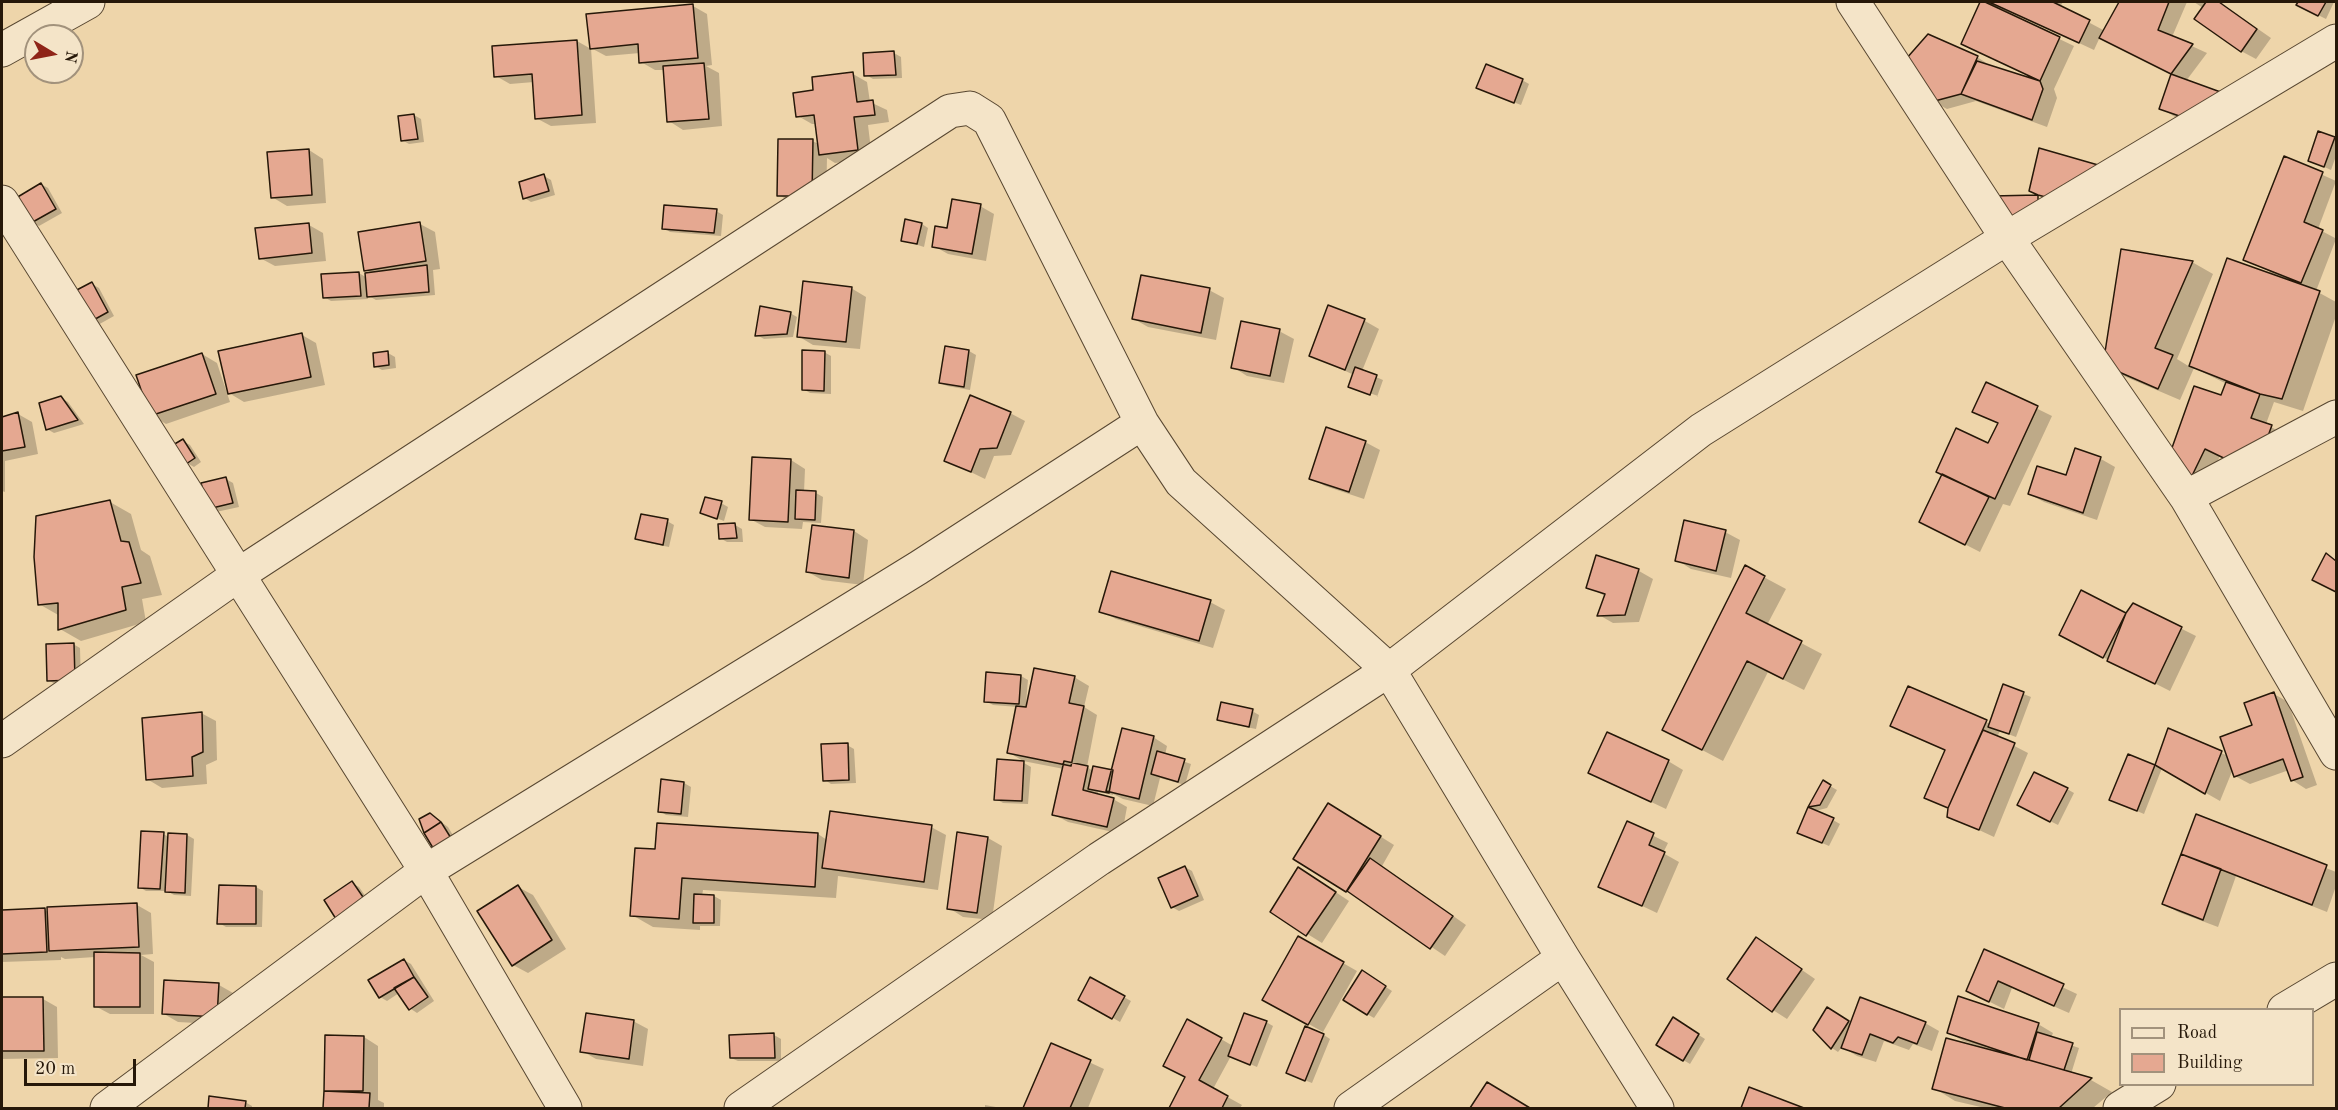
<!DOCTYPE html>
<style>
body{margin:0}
#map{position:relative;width:2338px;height:1110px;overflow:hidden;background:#eed5aa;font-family:"Old Standard TT",serif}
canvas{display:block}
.frame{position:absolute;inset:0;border:3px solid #261809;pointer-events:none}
.legend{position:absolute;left:2119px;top:1008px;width:195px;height:78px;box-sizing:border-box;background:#f4e4c8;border:2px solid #a2927c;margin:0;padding:8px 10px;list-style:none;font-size:18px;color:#261809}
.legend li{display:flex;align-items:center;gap:12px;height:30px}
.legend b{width:30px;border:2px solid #a2927c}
.north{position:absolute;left:24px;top:24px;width:60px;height:60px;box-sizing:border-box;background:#f4e4c8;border:2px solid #a2927c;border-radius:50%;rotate:100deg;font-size:16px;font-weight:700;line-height:24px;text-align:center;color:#261809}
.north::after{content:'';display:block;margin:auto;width:21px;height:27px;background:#8f2418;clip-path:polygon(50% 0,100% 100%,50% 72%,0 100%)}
.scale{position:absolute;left:24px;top:1059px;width:112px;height:27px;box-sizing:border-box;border:3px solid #261809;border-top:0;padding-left:8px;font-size:18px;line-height:21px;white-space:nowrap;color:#261809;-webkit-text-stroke:4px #f4e4c8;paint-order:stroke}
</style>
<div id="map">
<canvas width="2338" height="1110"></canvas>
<div class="frame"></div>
<ul class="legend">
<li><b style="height:8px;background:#f4e4c8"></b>Road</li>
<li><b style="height:16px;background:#e5a891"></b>Building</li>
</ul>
<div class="north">N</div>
<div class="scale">20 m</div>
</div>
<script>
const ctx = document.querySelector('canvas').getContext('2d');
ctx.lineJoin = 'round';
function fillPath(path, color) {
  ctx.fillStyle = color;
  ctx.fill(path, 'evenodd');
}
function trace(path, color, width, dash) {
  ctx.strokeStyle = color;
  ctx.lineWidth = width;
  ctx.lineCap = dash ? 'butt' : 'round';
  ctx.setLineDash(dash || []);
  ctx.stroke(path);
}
fillPath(new Path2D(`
 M1982,2L2074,46L2054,89L2057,98L2047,127L1976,101L1947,109L1932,101L1977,57L1991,66V67L2032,80L2033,78L1963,43Z
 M1991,2H2063L2060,7L2105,31L2120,2H2187L2172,37L2207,53L2186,81L2206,127L2175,117L2161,108L2172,75L2100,37L2094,50Z
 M2194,2H2224L2222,4L2271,38L2256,59L2241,51L2203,8Z
 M2300,2H2334L2326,19L2298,5Z
 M693,6L707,14L712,65L706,66L719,73L722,126L683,130L669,121L665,70H655L641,62L640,53L606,56L591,48L596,123L551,126L536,118L534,82L510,84L496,76L577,41L591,49L588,16Z
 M894,53L901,57L902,78L873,79L866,75Z
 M853,74L867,82L870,102L887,110L889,122L868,125L872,158L835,163L827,158L826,204L793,203L779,195L812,141L819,144L816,124H812L798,116L815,91Z
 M1522,80L1529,84L1521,105L1485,91Z
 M414,115L421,119L424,142L409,144L402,140Z
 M2319,133L2336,139V156L2331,170L2309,160Z
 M309,150L323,159L326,203L287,206L272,197Z
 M2285,158L2336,181L2318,229L2335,238L2336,233V239L2316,291L2336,302V316L2303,411L2274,402L2266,424L2285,435L2220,456L2203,491L2170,458L2222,397L2227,384L2194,368L2180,400L2126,377L2105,365L2122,251L2192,262L2213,274L2177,359L2190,367L2228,260L2269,274L2270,272L2245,259Z
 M544,176L551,180L555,195L531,202L525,198Z
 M41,184L48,188L62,213L39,226L32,222Z
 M980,206L994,214L986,261L948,254L934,246L948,230Z
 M716,211L723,215L721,236L670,232L664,228Z
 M420,224L435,232L440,269L433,270L435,295L376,300L367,295L368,299L331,301L324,297L359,273L367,278L373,274L366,270Z
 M922,224L928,228L924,247L902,240Z
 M309,225L323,233L326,261L275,266L260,258Z
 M92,284L99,288L114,316L96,326Z
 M851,288L866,297L860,349L813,345L798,336Z
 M1209,290L1224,298L1216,340L1148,327L1134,319Z
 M1329,307L1365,321L1379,329L1362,371L1383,380L1377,397L1378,396L1355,388L1354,375L1311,355Z
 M790,313L797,317L793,337L764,339L757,335Z
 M1279,331L1294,339L1284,383L1247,376L1233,367Z
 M302,335L316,343L325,385L244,402L229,393Z
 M947,348L969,351L976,355L970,390L947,386L940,383Z
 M824,352L831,356V394L810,393L803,389Z
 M388,353L395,357L396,368L382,370L375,366Z
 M202,354L217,363L230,402L166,424L151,415Z
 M1987,384L2052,416L2010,506L2003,504L1980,552L1921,522L1989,445L1999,424L1974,411Z
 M61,398L68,402L84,424L54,433L47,429Z
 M1010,413L1025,421L1011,455L994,456L985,479L946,460Z
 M18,414L32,422L38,454L5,461V492L2,491V418Z
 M183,441L190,445L201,462L194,467L187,463Z
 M1365,442L1380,450L1364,499L1325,486L1311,478Z
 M2076,450L2101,459L2115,467L2097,520L2044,502L2029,494L2067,477Z
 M791,460L805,469L804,492L816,493L823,497L821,523L803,522L802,529L765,527L750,519Z
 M226,479L233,483L239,507L216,512L209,508Z
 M110,502L131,514L141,550L150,556L162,595L142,599L146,622L81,641L60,629V616L39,604Z
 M721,503L728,507L724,521L702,513Z
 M667,521L674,525L669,547L644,542L637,538Z
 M735,525L742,529L743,542H727L720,538Z
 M854,531L868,540L863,585L822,580L808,572Z
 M1725,532L1740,540L1731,578L1691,569L1677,560Z
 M1597,557L1639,571L1653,579L1639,622L1613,623L1599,615L1605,596L1588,587Z
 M1745,567L1786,589L1767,625L1822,654L1804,690L1768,672L1723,761L1685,741Z
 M2081,592L2126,614L2134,605L2196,636L2170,691L2075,643Z
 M1210,602L1225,610L1213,648L1116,619L1101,611Z
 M73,644L80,648L81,683L55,684L48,680Z
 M1021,676L1028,680L1026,703L1074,677L1089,686L1084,707L1097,715L1087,767L1093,771H1113L1153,737L1167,746L1165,755L1191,764L1185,785L1160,778L1153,806L1123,799L1113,794V795L1098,792V795L1113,799L1127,807L1122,834L1068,822L1053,814L1064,769L1023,761L1008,752L1018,707L993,705L986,701Z
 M2004,686L2031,697L2016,737L2000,731L1997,737L2028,753L1994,837L1949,816V809L1926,797L1946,751L1892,725L1986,722L1990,724Z
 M2274,694L2288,702L2317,785L2306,789L2292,780L2289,770L2250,784L2235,776L2233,769L2220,801L2162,768L2144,814L2118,803L2128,756L2156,767L2169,730L2228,756L2254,726Z
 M1252,711L1259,715L1256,729L1226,723L1219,719Z
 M201,713L216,721L217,760L206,765L207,784L162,788L147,779Z
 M847,745L854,749L856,783L831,784L825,780Z
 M1668,761L1683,770L1666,809L1590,773Z
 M1024,763L1031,767L1028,804L1003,803L996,799Z
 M1823,782L1837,790L1827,808L1815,811L1810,807Z
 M684,783L691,787L688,817L666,815L660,811Z
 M2067,789L2074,793L2058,825L2026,809Z
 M1343,813L1394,845L1382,866L1466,925L1445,956L1347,890L1295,859Z
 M2196,816L2336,872V886L2327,912L2236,876L2218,927L2178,912L2164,904Z
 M437,819L448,827L460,847L444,856Z
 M1833,820L1840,824L1829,846L1806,836Z
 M1627,823L1668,843L1663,853L1679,862L1657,913L1600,886Z
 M659,825L818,834L827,840L931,827L946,835L938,890L838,876L836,898L703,890L702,896H714L721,900L720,926H700V930L653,927L632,915L657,850Z
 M163,834L169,837L187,835L194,839L191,896L174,895L167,891H146L139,887Z
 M988,838L1002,846L992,920L963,917L949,908Z
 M1185,867L1192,871L1204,900L1179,911L1172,907Z
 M1313,877L1349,901L1322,943L1272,912Z
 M352,883L359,887L371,904L337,918Z
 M220,887H256L263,891L262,927H226L219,923Z
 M518,887L533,895L566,949L528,973L513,965Z
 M137,905L151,913L153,954L141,955L154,962V1014H110L95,1006V957L65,959L61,957V960L2,962V911L45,910L49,912Z
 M1299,938L1357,971L1323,1032L1264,999Z
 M1757,939L1815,979L1787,1019L1773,1010Z
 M1985,951L2077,994L2069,1013L2012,988L2004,1009L1968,991Z
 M404,960L411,964L434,1001L417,1013L411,1009L399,993L387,1001L380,997Z
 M1369,976L1392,991L1374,1018L1367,1014Z
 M1091,979L1131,1001L1120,1022L1080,999Z
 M219,985L233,993L231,1025L178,1022L164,1014Z
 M2,999H43L57,1007L58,1058L2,1059Z
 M1827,1009L1852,1024L1925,1023L1939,1031L1932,1051L1913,1044L1909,1050L1884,1041L1876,1062L1857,1056L1842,1047L1838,1052L1832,1048L1815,1030Z
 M1674,1019L1705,1039L1690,1064L1658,1045Z
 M633,1021L648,1029L643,1066L596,1059L582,1051Z
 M1266,1022L1273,1026L1257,1067L1231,1056L1213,1089L1242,1105L1240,1108H1171L1187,1077L1221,1039L1233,1046Z
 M2038,1024L2053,1033L2051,1038L2079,1048L2071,1074L2091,1080L2112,1092L2093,1108H1985L1955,1101L1934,1088L1988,1049L1963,1041L1948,1032Z
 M774,1035L781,1039V1061H738L731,1058Z
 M1324,1035L1330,1039L1312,1083L1294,1076Z
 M327,1037H364L378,1046V1100L384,1103V1108H324Z
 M1052,1045L1104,1069L1088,1108H1025Z
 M1487,1084L1502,1092L1528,1108H1472Z
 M1750,1089L1800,1108H1742Z
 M211,1097L245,1102L252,1106V1108H209Z
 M985,1105L1001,1108H985Z`), '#0003');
const building = new Path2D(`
 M1980,2H1985L2060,37L2040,81L1961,44Z
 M1989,2H2053L2090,20L2079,43Z
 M2119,2H2169L2158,30L2193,44L2171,74L2099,38Z
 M2206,2H2219L2257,29L2241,52L2194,19Z
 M2298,2H2326L2318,16L2296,5Z
 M693,4L698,58L639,63L638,44L590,49L586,14Z
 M1928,34L1978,56L1961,94L1931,102L1906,59Z
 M577,40L582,115L535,119L532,74L494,77L492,46Z
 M894,51L896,75L864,76L863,53Z
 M1977,61L2040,81L2043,89L2032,120L1961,94Z
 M704,63L709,119L667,122L663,66Z
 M1486,64L1523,79L1514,103L1476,88Z
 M853,72L857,102L873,100L875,115L854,117L858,150L819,155L814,115L796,117L793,93L813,90L812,77Z
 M2171,74L2226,94L2191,120L2159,109Z
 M414,114L418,139L401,141L398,116Z
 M2318,131L2335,137L2324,167L2308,161Z
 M778,139H813L812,196H777Z
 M2039,148L2112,169L2057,200L2038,195L2029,191Z
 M309,149L312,195L271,198L267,152Z
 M2284,156L2323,172L2304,222L2323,230L2301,283L2243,260Z
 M544,174L549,191L523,199L519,182Z
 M41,183L56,209L31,223L16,198Z
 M2038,195V212L2011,228L1992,196Z
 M952,199L981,204L972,254L932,247L935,226L947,228Z
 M664,205L717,209L714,233L662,229Z
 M905,219L922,223L917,244L901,241Z
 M420,222L426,261L364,271L358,232Z
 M309,223L312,253L259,259L255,228Z
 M2121,249L2193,261L2155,348L2173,355L2158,389L2103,365Z
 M2227,258L2320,291L2282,399L2260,394L2189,366Z
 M427,265L429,292L367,297L365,273Z
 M359,272L361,296L323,298L321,274Z
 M1141,275L1210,288L1201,333L1132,319Z
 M803,281L852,287L846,342L797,337Z
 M92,282L108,312L88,323L71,293Z
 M1328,305L1365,319L1345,370L1309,356Z
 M760,306L791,312L787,334L755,336Z
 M1241,321L1280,329L1270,376L1231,368Z
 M302,333L311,377L228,394L218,351Z
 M945,346L969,350L964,387L939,383Z
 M802,350L825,351L824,391L802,390Z
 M388,351L389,365L374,367L373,353Z
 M202,353L216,394L150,416L136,375Z
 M1355,367L1377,375L1370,395L1348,387Z
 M1986,382L2038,406L1995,499L1936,472L1956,428L1988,443L1998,423L1972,412Z
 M2226,382L2260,394L2251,418L2272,425L2263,450L2234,463L2205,449L2188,484L2168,459L2194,386L2221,395Z
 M970,395L1011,412L997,448L980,449L971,472L944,461Z
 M61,396L78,420L46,430L39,403Z
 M18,412L25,447L2,451V417Z
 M1326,427L1366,441L1349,492L1309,479Z
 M183,439L195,458L186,464L173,445Z
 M2075,448L2101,457L2083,513L2028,494L2037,466L2066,475Z
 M752,457L791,459L788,522L749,520Z
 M1942,474L1989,497L1965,545L1919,522Z
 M226,477L233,503L208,509L201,483Z
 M796,490L816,491L815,520L795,519Z
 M705,497L722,501L717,519L700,513Z
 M110,500L121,541L129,542L141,583L122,587L126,610L58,630V603L38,605L34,557L36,516Z
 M641,514L668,519L663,545L635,539Z
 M1684,520L1726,530L1716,571L1675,561Z
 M735,523L737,538L719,539L718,524Z
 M812,525L854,530L849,578L806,572Z
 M2326,553L2336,561V592L2312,580Z
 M1596,555L1639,569L1625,615L1597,616L1605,594L1586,588Z
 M1745,565L1765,576L1746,613L1802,641L1783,679L1747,661L1702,750L1662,730Z
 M1111,571L1211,600L1199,641L1099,612Z
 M2081,590L2126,613L2103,658L2059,635Z
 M2133,603L2182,627L2155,684L2107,661L2126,613Z
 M74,643L75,680L47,681L46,644Z
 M1034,668L1075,676L1069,703L1084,706L1071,766L1007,753L1016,706L1026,707Z
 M986,672L1021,675L1019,704L984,702Z
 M2003,684L2024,692L2009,734L1988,727Z
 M1908,686L1987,720L1948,808L1924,798L1945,750L1890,726Z
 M2274,692L2303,777L2291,781L2283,759L2234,777L2220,737L2252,725L2244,703Z
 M1221,702L1253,709L1249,727L1217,720Z
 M202,712L203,752L192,757L193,776L146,780L142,718Z
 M1122,728L1154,736L1139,799L1106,791Z
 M2168,728L2222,751L2205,794L2155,765Z
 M1983,730L2015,743L1979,830L1947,817L1948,808Z
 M1607,732L1669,760L1651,802L1588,773Z
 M848,743L849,780L823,781L821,744Z
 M1157,751L1185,759L1178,782L1151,774Z
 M2128,754L2155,765L2137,811L2109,800Z
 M997,759L1024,761L1022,801L994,800Z
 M1064,761L1088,766L1083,790L1114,798L1107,827L1052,815Z
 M1093,766L1113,770L1109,793L1088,789Z
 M2034,772L2068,788L2050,822L2017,805Z
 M661,779L684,782L681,814L658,812Z
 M1823,780L1831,785L1820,805L1808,807Z
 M1328,803L1381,836L1346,892L1293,859Z
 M1808,807L1834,818L1822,843L1797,833Z
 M830,811L932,825L924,882L822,868Z
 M430,813L441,822L424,833L419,819Z
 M2196,814L2327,865L2312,905L2181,854Z
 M1627,821L1654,833L1649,845L1665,852L1642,906L1598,887Z
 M441,822L454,843L436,853L424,833Z
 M657,823L818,833L815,887L682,878L679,919L630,916L635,848L655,849Z
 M141,831L164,832L160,889L138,888Z
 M957,832L988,837L977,913L947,909Z
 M168,833L187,834L185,893L165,892Z
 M2181,854L2221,869L2203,920L2162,904Z
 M1370,858L1453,916L1430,949L1347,891Z
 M1185,866L1198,896L1171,908L1158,878Z
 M1298,867L1336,892L1306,936L1270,912Z
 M352,881L365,900L336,919L324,900Z
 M219,885L256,886V924H217Z
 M518,885L552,940L512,966L477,911Z
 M694,894L714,895V923H693Z
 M137,903L139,947L49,951L47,907Z
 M45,908L47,952L2,954V910Z
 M1298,936L1344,962L1308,1025L1262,1000Z
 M1756,937L1802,969L1772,1012L1727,979Z
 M1984,949L2064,984L2054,1006L1998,981L1989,1002L1966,991Z
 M94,952L140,953V1007H94Z
 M404,959L414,977L379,998L368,980Z
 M1362,970L1386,986L1367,1015L1343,1000Z
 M414,977L428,997L409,1010L394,988Z
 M1090,977L1125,996L1112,1019L1078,1000Z
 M164,980L219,983L217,1017L162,1014Z
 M1958,996L2039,1023L2027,1060L1947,1033Z
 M2,997H43L44,1051H2Z
 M1860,997L1926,1022L1917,1044L1898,1037L1893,1043L1870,1034L1862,1055L1841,1048Z
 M1827,1007L1849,1021L1831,1049L1813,1030Z
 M586,1013L634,1020L629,1059L580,1052Z
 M1244,1013L1267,1021L1250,1065L1228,1056Z
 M1673,1017L1699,1034L1683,1061L1656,1045Z
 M1187,1019L1222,1038L1199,1080L1228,1096L1222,1108H1169L1185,1077L1163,1066Z
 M1305,1026L1324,1034L1305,1081L1286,1073Z
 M2037,1032L2073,1043L2064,1070L2029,1060Z
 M774,1033L775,1058H730L729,1035Z
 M325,1035L364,1036L363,1091H324Z
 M1946,1038L2029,1060L2092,1078L2059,1108H2005L1932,1089Z
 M1051,1043L1091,1060L1070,1108H1023Z
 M1487,1082L1530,1108H1470Z
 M1749,1087L1804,1108H1741Z
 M324,1091L370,1093L369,1108H323Z
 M209,1096L246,1101L245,1108H208Z`);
fillPath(building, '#e5a891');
trace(building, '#261809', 1.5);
const minor = new Path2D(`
 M1853,2L2007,238L2186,497L2336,753
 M2,50L88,2
 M2,202L426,871L565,1108
 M2186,497L2336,417
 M2,741L238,575L950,111L970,108L989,120L1142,423L1181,482L1389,670L1563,958L1657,1108
 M2284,1010L2336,979
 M107,1108L426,871L918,568L1142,423
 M741,1108L1099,859L1389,670L1701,430L2007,238L2336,41
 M1351,1108L1563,958
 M2120,1108L2159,1084`);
trace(minor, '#584731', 35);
trace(minor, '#f4e4c8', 33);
</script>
